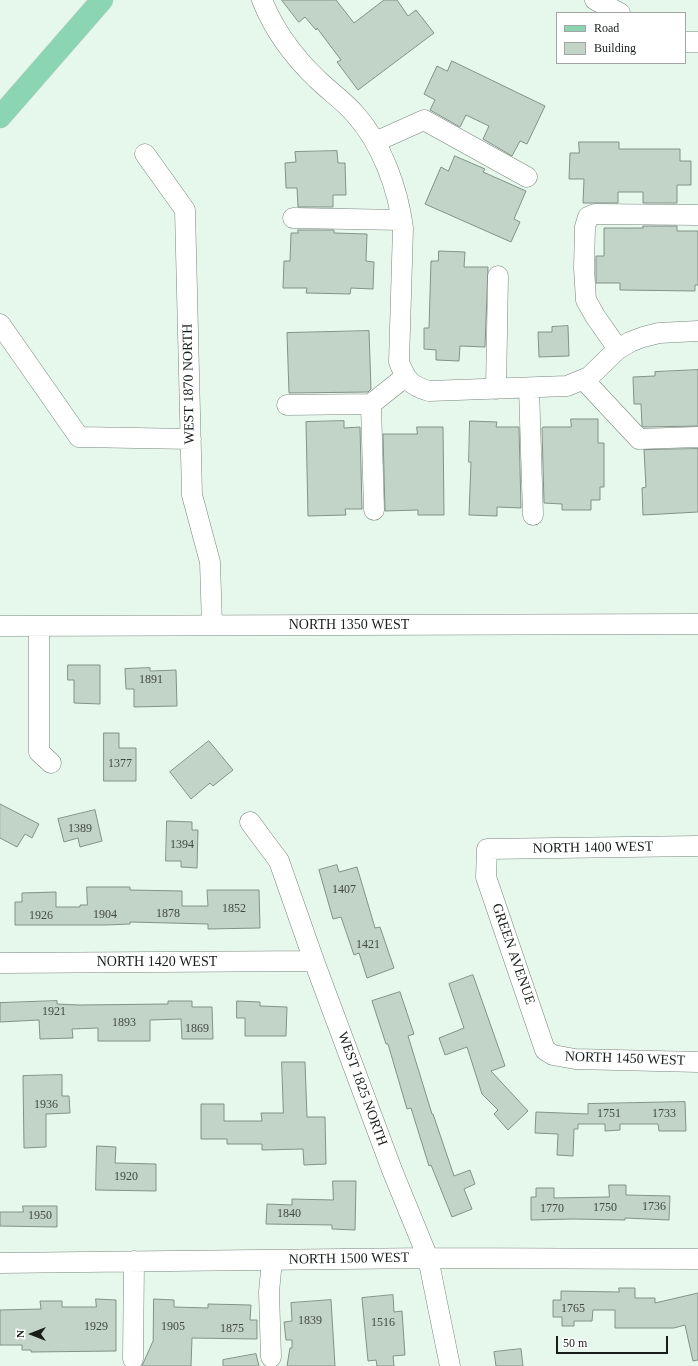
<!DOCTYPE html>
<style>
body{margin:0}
#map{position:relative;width:698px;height:1366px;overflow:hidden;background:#e6f7ec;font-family:"Times New Roman",serif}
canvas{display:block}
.legend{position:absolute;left:556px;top:12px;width:130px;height:52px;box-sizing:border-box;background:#fff;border:1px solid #a2a5a3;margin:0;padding:5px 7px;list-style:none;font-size:12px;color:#171d19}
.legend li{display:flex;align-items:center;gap:8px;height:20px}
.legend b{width:20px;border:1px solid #a2a5a3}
.north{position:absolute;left:12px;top:1314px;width:40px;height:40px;-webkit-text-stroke:3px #fff;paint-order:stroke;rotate:270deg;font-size:11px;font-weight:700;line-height:16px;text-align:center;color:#171d19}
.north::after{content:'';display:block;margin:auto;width:14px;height:18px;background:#171d19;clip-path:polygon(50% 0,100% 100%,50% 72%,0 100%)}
.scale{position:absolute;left:556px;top:1336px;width:112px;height:18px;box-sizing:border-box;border:2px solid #171d19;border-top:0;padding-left:5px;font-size:12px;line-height:14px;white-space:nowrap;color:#171d19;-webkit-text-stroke:3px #fff;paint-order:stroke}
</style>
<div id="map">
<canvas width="698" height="1366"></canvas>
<ul class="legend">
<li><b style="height:5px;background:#8bd5b2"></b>Road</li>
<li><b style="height:11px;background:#c2d3c8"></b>Building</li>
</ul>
<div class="north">N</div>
<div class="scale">50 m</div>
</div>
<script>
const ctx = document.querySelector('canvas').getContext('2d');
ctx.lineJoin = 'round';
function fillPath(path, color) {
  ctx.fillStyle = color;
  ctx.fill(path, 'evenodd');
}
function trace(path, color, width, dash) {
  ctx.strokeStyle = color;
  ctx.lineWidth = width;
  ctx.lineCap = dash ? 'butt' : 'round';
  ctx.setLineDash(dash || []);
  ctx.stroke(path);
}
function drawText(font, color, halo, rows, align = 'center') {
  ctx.font = font + ' "Times New Roman",serif';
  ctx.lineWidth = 3;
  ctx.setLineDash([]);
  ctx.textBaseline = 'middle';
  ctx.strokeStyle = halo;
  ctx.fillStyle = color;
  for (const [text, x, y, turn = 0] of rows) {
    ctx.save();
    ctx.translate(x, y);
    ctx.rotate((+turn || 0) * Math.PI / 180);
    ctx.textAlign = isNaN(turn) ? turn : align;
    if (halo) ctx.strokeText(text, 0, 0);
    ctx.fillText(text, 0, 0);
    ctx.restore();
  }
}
const building = new Path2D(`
 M282,0H336L354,23L384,0H397L408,16L416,10L434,33L358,90L337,62L341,60L317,28L316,30L305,17L299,22Z
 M452,61L545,106L527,144L520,141L512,156L483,139L489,126L466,115L460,127L430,110L435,100L424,94L437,66L447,71Z
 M579,142H619V149H680V161H691V185H677V203H643V192H618V203H583L584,179H569L570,153H579Z
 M337,151L338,163H345L346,195H333V207H298L297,188H286L285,163L296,162L295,152Z
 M455,156L485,169L483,172L526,191L514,219L520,222L511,242L425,204L441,167L448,171Z
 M643,226H677V231H698V285H695V291L620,290V283H596V256H604V228H643Z
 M298,230H334V233L367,234L366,261L374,262L373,289L351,288L350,294L306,293L307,288H283L284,261H290L291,233H298Z
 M439,251L465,252L464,267H488L485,347L460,346L459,361L436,360V350L424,349V328H429L431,261H438Z
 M568,326L569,356L539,357L538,332H552V327Z
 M369,331L371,389L368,392L289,393L287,333Z
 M698,370V426L644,427L642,426L641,404H634L633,377L655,376V372Z
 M571,419H598V443H604V487H600V500H591V510H562V504L544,503L542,428L543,427H571Z
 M344,421V428L360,427L362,509H345L346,515L308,516L306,422Z
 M470,421L497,422L496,427H519L521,508L497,507V516L469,515L471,462H469Z
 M417,427H443L444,515H418V510L385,511L383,434H417Z
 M698,449V512L643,515L642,488L646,487L644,450Z
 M68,665H100V704L74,703V680H68Z
 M150,668V671L176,670L177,706L134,707V689H126L125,669Z
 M104,733H119V748H136V781H104Z
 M209,741L233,770L213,786L210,783L191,799L170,772Z
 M0,804L39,824L32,838L25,834L17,847L0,838Z
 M95,810L102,841L80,847L78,838L64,842L58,819Z
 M167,821L192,822V830H198L197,868L181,867V861H166Z
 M337,865L339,872L357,867L375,928L380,927L394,968L367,978L359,953L354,955L341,917L333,919L319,870Z
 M87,887H130V890L182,891V906H208L207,890H259L260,928L208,929V924L130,922V924L106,925H15V902H22V893L56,892V907H80V905H87Z
 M473,975L505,1066L491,1071L528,1111L508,1130L494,1114L498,1110L482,1094L467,1047L445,1055L439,1038L464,1028L449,984Z
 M400,992L414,1034L408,1036L432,1114H433L454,1176L470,1170L475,1184L464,1189L472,1209L452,1217L431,1165L429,1166L411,1108L407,1109L388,1044H386L372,1001Z
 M57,1001V1004L79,1005L168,1004V1001H192V1007H212L213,1039H182L181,1019L150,1020V1041H98V1028L72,1029L73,1038L40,1039L39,1020L0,1022V1003Z
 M237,1001L260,1002V1006L287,1007L286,1036H245V1018H237Z
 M282,1062H305L307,1117H325L326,1164L304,1165L303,1149L262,1150V1144H227V1139H201V1104H224V1121H262L261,1113H283Z
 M62,1075V1096H69L70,1113L46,1114V1147L24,1148L23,1076Z
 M685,1102L686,1131H659L658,1124H620V1130L605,1131V1124H578V1129H574L573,1156L557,1155L558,1134L535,1133L536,1112L588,1114V1104Z
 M97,1146L116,1147L115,1163L156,1164V1191L96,1190Z
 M333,1181H356L355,1230L332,1229V1225L266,1224L267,1204L292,1205V1199L333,1200Z
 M609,1185H626V1195L670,1196L669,1220L625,1218V1220L573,1219L531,1220V1197H536V1188H554V1198L609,1197Z
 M23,1206H57V1227L0,1226V1212H23Z
 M619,1288H635V1298H655V1303L698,1293V1360L693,1361L685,1325L674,1328H615V1310H593L592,1321H574V1326H562V1317H553V1300H561V1291L619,1292Z
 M393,1295L394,1312L402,1311L405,1355L393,1356L394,1366H377L376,1360L368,1361L362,1298Z
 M96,1299L116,1300V1351L31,1352V1350H22V1345H0V1310L41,1309L40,1301H62V1307H96Z
 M154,1299L174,1300V1307L208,1308V1304L251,1305L250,1320H257V1339L192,1338L191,1366H142L153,1341Z
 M331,1300L335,1366H287L290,1348H292V1340H286L284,1322L292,1321L291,1303Z
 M521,1349L523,1366H496L494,1352Z
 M256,1354L259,1366H223V1360Z`);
fillPath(building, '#c2d3c8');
trace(building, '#829288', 1);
const minor = new Path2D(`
 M262,0C274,30 294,57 317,79C329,91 344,101 355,114C382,144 398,189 403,228L399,362C406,380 411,386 429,391L567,386L589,377L618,349L630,342L643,337L659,333L698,331
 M595,0L620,13
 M685,42H698
 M375,142L424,120L527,177
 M145,154L185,210L192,495L210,562L212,625
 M293,218L402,220
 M0,324L79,437L191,439
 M618,349L595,316L586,300L584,268L585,227L588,217L595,214L698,215
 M584,380L639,439L698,437
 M529,388L533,515
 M496,389L498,276
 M287,405L371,404
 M374,510L371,404L405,377
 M0,626L698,624
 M39,626V752L51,763
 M250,822L279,861L314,961L392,1170L428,1258L450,1366
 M698,846L487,849L486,877L545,1050L553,1055L575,1059L698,1062
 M0,963L314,961
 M0,1263L428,1258L698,1259
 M271,1357L269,1292L272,1260
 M133,1359L134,1261`);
const major = new Path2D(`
 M0,117L102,0`);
trace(minor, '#78877e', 21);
trace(major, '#d5d6d6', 23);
trace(minor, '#fff', 20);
trace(major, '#8bd5b2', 22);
drawText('12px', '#424a45', null, [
 ["1891",151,680],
 ["1377",120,764],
 ["1389",80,829],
 ["1394",182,845],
 ["1407",344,890],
 ["1852",234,909],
 ["1878",168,914],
 ["1904",105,915],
 ["1926",41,916],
 ["1421",368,945],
 ["1921",54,1012],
 ["1893",124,1023],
 ["1869",197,1029],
 ["1936",46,1105],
 ["1751",609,1114],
 ["1733",664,1114],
 ["1920",126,1177],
 ["1736",654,1207],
 ["1750",605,1208],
 ["1770",552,1209],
 ["1840",289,1214],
 ["1950",40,1216],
 ["1765",573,1309],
 ["1839",310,1321],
 ["1516",383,1323],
 ["1929",96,1327],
 ["1905",173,1327],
 ["1875",232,1329]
]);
drawText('14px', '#171d19', '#fff', [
 ["WEST 1870 NORTH",189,384,-91],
 ["NORTH 1350 WEST",349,625],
 ["NORTH 1400 WEST",593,848,-1],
 ["GREEN AVENUE",513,954,71],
 ["NORTH 1420 WEST",157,962],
 ["NORTH 1450 WEST",625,1059,2],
 ["WEST 1825 NORTH",362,1089,70],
 ["NORTH 1500 WEST",349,1259,-1]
]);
</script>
